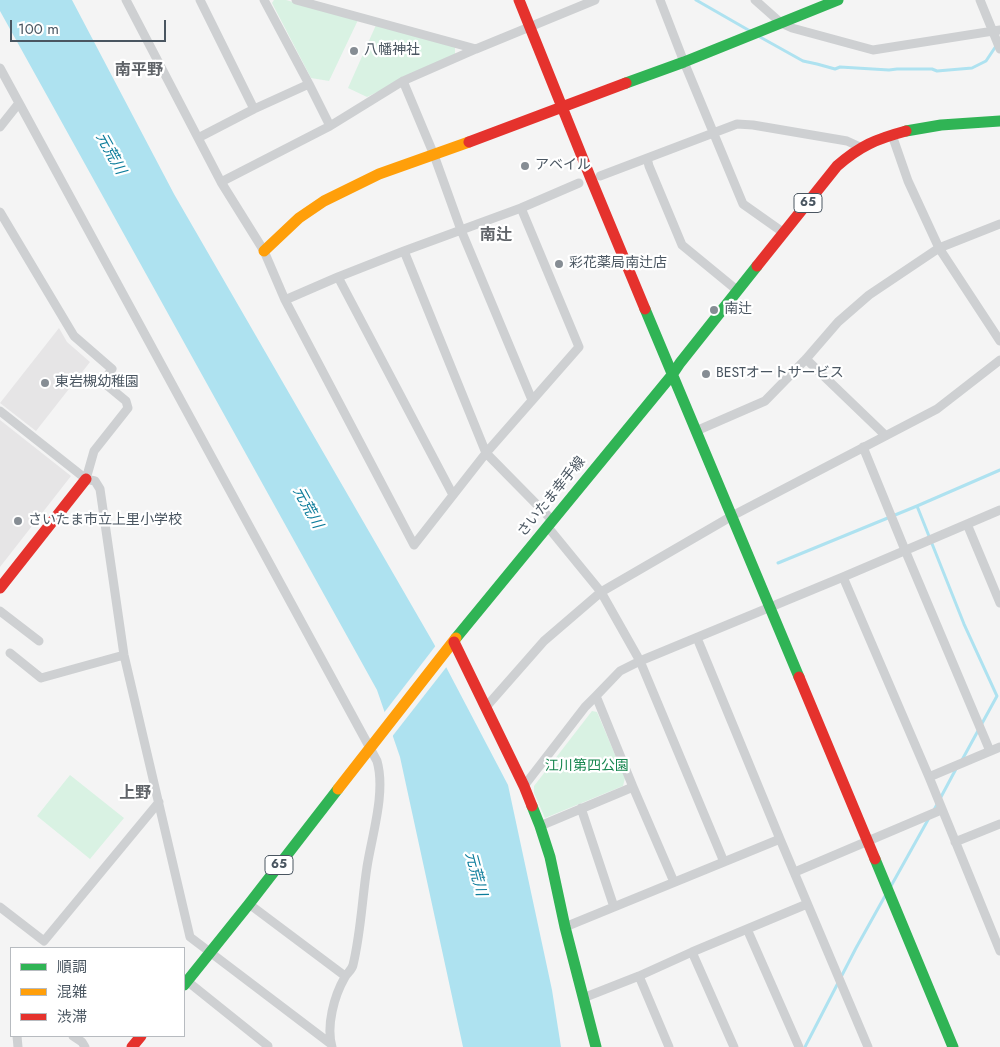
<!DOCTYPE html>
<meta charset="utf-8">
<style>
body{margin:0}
#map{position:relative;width:1000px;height:1047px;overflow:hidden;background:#f4f4f4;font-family:Jost,"Noto Sans JP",sans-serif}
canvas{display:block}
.legend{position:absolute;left:10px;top:947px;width:175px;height:90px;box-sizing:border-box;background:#fff;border:1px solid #b7bbc0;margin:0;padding:6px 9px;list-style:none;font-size:15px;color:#4a5661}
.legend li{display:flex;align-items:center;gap:10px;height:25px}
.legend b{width:25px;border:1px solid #b7bbc0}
.scale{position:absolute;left:10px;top:20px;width:156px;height:22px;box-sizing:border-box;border:2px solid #4a5661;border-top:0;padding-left:6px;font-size:15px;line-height:18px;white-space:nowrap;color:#4a5661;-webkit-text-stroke:4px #fff;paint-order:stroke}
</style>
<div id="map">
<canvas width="1000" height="1047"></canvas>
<ul class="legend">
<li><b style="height:6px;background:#30b455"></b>順調</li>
<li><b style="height:6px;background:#ff9f0a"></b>混雑</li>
<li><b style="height:6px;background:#e5322d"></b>渋滞</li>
</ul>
<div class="scale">100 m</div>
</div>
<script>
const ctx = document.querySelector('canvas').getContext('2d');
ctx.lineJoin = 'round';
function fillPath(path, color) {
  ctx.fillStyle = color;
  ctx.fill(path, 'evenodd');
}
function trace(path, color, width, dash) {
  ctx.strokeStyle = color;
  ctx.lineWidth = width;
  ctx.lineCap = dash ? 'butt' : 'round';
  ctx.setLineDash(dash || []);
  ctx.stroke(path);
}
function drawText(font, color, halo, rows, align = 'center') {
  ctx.font = font + ' Jost,"Noto Sans JP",sans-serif';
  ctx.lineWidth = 4.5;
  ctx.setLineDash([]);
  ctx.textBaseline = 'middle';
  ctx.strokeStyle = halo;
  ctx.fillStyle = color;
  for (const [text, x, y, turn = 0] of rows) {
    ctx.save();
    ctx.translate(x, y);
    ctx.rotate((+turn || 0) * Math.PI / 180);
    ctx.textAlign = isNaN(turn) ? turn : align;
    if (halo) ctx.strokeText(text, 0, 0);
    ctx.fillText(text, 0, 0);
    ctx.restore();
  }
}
fillPath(new Path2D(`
 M59,328L67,342L90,362L36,431L0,403Z
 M0,420L71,476L0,567Z`), '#e6e5e6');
fillPath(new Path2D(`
 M274,0H286L358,20L329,81L311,78L272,3Z
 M376,25L455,47V55L367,97L348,88Z
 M592,711L597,712L625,778L623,786L545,818L534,793V786Z
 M70,775L124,818L90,859L37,816Z`), '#d9f2e3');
fillPath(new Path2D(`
 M0,0H72L174,194L434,644L508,785L552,990L561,1047H463L400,757L377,690L0,11Z`), '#aee2f0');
fillPath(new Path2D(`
 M437,644L448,665L391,738L383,714Z`), '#f4f4f4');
trace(new Path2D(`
 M696,0L750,31
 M760,37L803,61L817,64L835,69L840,67L889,70L897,69H932L937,71L972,68L986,61L996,46
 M917,506L964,624L997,696L962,760
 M778,563L917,506L1000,470
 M934,810L957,767
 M891,886L929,818
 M805,1047L856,948L885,896`), '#aee2f0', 3);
trace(new Path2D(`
 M126,0L221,182L264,251L285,300L414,545L486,453L579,347L521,208
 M200,0L254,109
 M264,0L309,84L330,126
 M296,0L476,49
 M660,0L684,62L743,204L784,233
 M755,0L781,23L792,28L873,50L1000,30
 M980,0L1000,49
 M0,68L377,761C386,792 372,835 367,867C362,899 361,932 353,965C352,970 347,973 345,977C334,996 326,1026 332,1047
 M403,81L434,155L461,230L532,400
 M0,127L19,103
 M892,135L908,181L939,248L1000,341
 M198,138L254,109L309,84
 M647,158L649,166L682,245L738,291
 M600,176L737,124L753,125L847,141L860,147
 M221,182L330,126L403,81L476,49L595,0
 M0,212L74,336L112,369L103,382L126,401L128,408L94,451L86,479
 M404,251L486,453L552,520
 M338,277L453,495
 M285,300L338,277L404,251L521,208L579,183
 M806,359L885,435
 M0,411L86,479L95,481L100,489L124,655L190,937L331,1044
 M696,431L765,401L806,359L838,322L869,295L939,248L1000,224
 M863,447L905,550L990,751
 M967,524L1000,603
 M547,526L601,592L640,661L724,862
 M843,577L929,777L1000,951
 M0,611L39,641
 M697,638L780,839L868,1047
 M10,653L41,678L124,655
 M596,696L633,787L674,882
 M486,707L544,641L601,592L732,516L937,409L1000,360
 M929,777L1000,747
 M524,786L585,707L596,696L620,671L640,661L843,577L1000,510
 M581,808L614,907
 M540,826L633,787
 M955,842L1000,824
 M795,872L941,810
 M249,904L345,976
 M0,907L44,941L159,802
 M565,927L780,839
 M747,929L799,1047
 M692,952L734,1047
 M639,976L669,1047
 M187,981L268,1046
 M583,998L639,976L692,952L807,904
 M17,1036L18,1047
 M73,1036L82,1042L85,1047`), '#ced0d2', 9);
trace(new Path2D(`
 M626,83L684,62L838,0
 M906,131L941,125L1000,121
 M645,309L799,677
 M456,638L672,375L680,363L757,266
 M532,806L540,826L550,857L565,927L596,1047
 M875,859L953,1047
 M184,985L249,904L338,789`), '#30b455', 11);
trace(new Path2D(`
 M264,251L299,218L324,201L379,174L469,142
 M338,789L456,638`), '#ff9f0a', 11);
trace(new Path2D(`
 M519,0L591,179L645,309
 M469,142L626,83
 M757,266L837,166C860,146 876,139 906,131
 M0,588L86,479
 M454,642L524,786L532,806
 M799,677L875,859
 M132,1047L141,1036`), '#e5322d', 11);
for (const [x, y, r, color] of [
 [354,51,5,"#868d94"],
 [525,166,5,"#868d94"],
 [559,264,5,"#868d94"],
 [714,310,5,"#868d94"],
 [706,374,5,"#868d94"],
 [45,383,5,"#868d94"],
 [18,521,5,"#868d94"]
]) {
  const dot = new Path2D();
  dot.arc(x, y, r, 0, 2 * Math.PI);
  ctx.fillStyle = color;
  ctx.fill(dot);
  trace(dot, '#fff', 2);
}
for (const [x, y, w] of [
 [808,203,28],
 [279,865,28]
]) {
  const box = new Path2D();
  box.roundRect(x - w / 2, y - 9.5, w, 19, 4);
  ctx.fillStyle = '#fff';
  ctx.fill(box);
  trace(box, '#4a5661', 1);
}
drawText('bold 12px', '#4a5661', null, [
 ["65",808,203],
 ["65",279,865]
]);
drawText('14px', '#4a5661', '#fff', [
 ["八幡神社",364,51],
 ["アベイル",535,166],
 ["彩花薬局南辻店",569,264],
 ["南辻",724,310],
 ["BESTオートサービス",716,374],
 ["東岩槻幼稚園",55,383],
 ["さいたま市立上里小学校",28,521]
], 'left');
drawText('14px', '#4a5661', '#fff', [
 ["さいたま幸手線",552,497,-51]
]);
drawText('14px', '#17864f', '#fff', [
 ["江川第四公園",587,767]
]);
drawText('italic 15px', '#0c7c9b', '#fff', [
 ["元荒川",110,154,61],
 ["元荒川",307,508,61],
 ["元荒川",475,874,75]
]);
drawText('bold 16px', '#5f6368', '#fff', [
 ["南平野",139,71],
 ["南辻",496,236],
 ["上野",135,794]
]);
</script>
